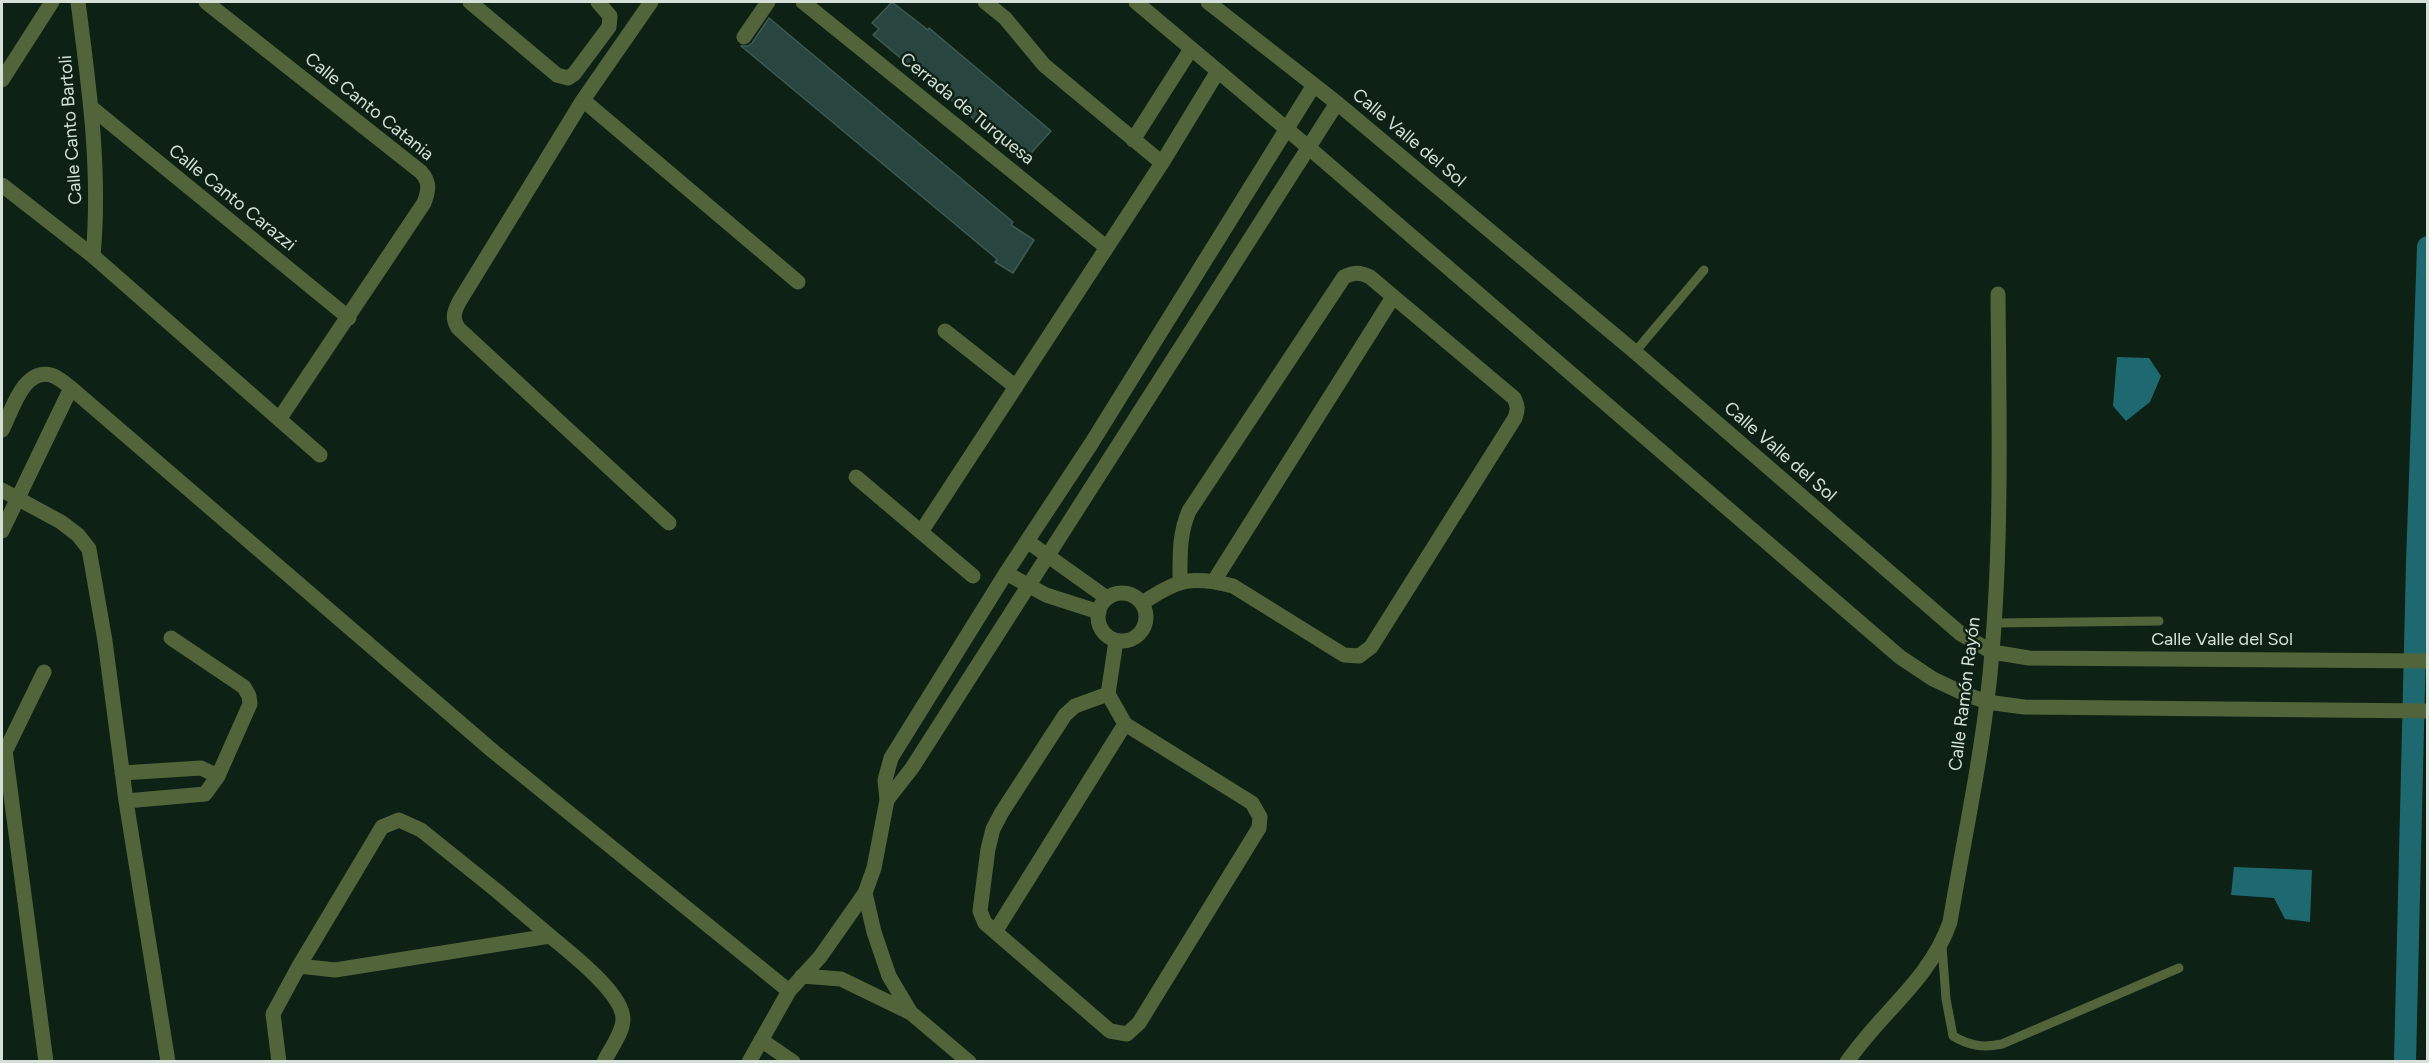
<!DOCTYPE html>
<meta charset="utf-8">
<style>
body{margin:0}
#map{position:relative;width:2429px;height:1063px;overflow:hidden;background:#0d2114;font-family:Figtree,sans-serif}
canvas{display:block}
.frame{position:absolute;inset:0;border:3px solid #d5e1d8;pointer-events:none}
</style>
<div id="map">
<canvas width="2429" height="1063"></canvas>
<div class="frame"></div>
</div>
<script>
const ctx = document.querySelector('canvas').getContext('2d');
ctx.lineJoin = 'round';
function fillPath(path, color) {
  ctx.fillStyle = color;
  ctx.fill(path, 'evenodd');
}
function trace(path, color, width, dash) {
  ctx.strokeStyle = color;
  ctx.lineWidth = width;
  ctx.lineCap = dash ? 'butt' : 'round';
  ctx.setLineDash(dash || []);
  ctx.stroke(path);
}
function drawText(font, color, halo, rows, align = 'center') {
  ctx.font = font + ' Figtree,sans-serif';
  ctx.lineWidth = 5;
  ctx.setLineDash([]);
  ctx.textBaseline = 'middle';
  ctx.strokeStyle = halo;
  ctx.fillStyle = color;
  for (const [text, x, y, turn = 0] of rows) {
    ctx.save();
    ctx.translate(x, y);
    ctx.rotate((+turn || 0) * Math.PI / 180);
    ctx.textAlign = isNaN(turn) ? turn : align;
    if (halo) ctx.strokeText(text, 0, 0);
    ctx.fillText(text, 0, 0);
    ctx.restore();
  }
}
fillPath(new Path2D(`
 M2117,357L2149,358L2161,376L2150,402L2126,421L2113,406Z
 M2234,867L2312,870L2310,922L2285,919L2274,898L2231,895Z`), '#1d696f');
trace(new Path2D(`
 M2405,1062L2417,563L2428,247`), '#1d696f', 22);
const building = new Path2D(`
 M892,2L928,30L929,28L1051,131L1024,161L873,35L879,29L872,23Z
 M769,18L1013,222L1011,225L1034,240L1013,273L995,262L997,259L741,46H748L752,43Z`);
fillPath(building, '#29453f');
trace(building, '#3d5a53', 1.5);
trace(new Path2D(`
 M1635,352L1704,270
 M1994,623L2159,621
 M1942,946L1946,999L1953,1036C1970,1046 1983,1048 2002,1044L2179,968`), '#52643a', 9);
trace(new Path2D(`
 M78,2C89,86 101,171 93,256
 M206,2L421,172C430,182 429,190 424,203L280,418
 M470,2L557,75L568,78L574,74L609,27L610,16L598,2
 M651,2L583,100L459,302C454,312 452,318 458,328L669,523
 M803,2L1106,247
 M985,2L1005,18L1044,65L1162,163
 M1136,2L1308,147L1900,657L1933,679L1965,694L1987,702L2024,707L2428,711
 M1208,2L1337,103L1635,352L1961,634L1992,652L2029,658L2428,661
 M744,37L768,2
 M2,80L52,2
 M583,100L798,282
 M92,108L349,318
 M1133,140L1191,49
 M2,185L93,256L320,455
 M945,331L1016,387
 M2,430C12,411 23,368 51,375C58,377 65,383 71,388L494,752L789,991L820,957L865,893
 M856,477L973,576
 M2,490L61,522L78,535L89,549L105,641L126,801L168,1062
 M2,531L71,388
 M921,532L1162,163L1218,71
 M1027,541L1107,598
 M1006,573L1046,595L1099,612
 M1214,581L1393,297
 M1098 617a24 24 0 1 1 48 0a24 24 0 1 1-48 0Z
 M1142,603C1178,580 1190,575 1233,586L1344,655L1359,656L1371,647L1515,418C1518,410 1518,406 1514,398L1370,277C1360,272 1354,272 1344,277L1189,511C1179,534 1180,556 1180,581
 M1108,694L1075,706L1065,715L1002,812L993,829L988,849L980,911L985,923L1110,1031L1127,1034L1139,1023L1259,828L1260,817L1252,803L1125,724L1108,694L1116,641
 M5,750L46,1062
 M2,758L44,672
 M122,773L201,768L218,776
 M887,800L912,768L1337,103
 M126,801L205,794L218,776L250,704L249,696L244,687L171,638
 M995,932L1125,724
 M299,966L335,970L550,936C569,952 623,993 623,1019C623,1033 610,1049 604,1062
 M802,976L841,979L911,1013
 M761,1040L793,1062
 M279,1062L273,1014L299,966L382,827L399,820L421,830L497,891L550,936
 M749,1062L789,991
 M969,1062L911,1013L889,976L874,932L865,893L874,868L887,800L885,780L891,758L1006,573L1091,444L1314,85
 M1847,1062C1881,1012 1930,980 1950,922C1965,832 1985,743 1992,652C2002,533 1999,413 1998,294`), '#52643a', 15);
drawText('18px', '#d5e1d8', '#0d2114', [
 ["Calle Canto Catania",369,107,39],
 ["Cerrada de Turquesa",967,109,39],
 ["Calle Canto Bartoli",71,130,-94],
 ["Calle Valle del Sol",1409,138,40],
 ["Calle Canto Carazzi",232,198,39],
 ["Calle Valle del Sol",1780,452,41],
 ["Calle Valle del Sol",2222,640],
 ["Calle Ramón Rayón",1965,694,-83]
]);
</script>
